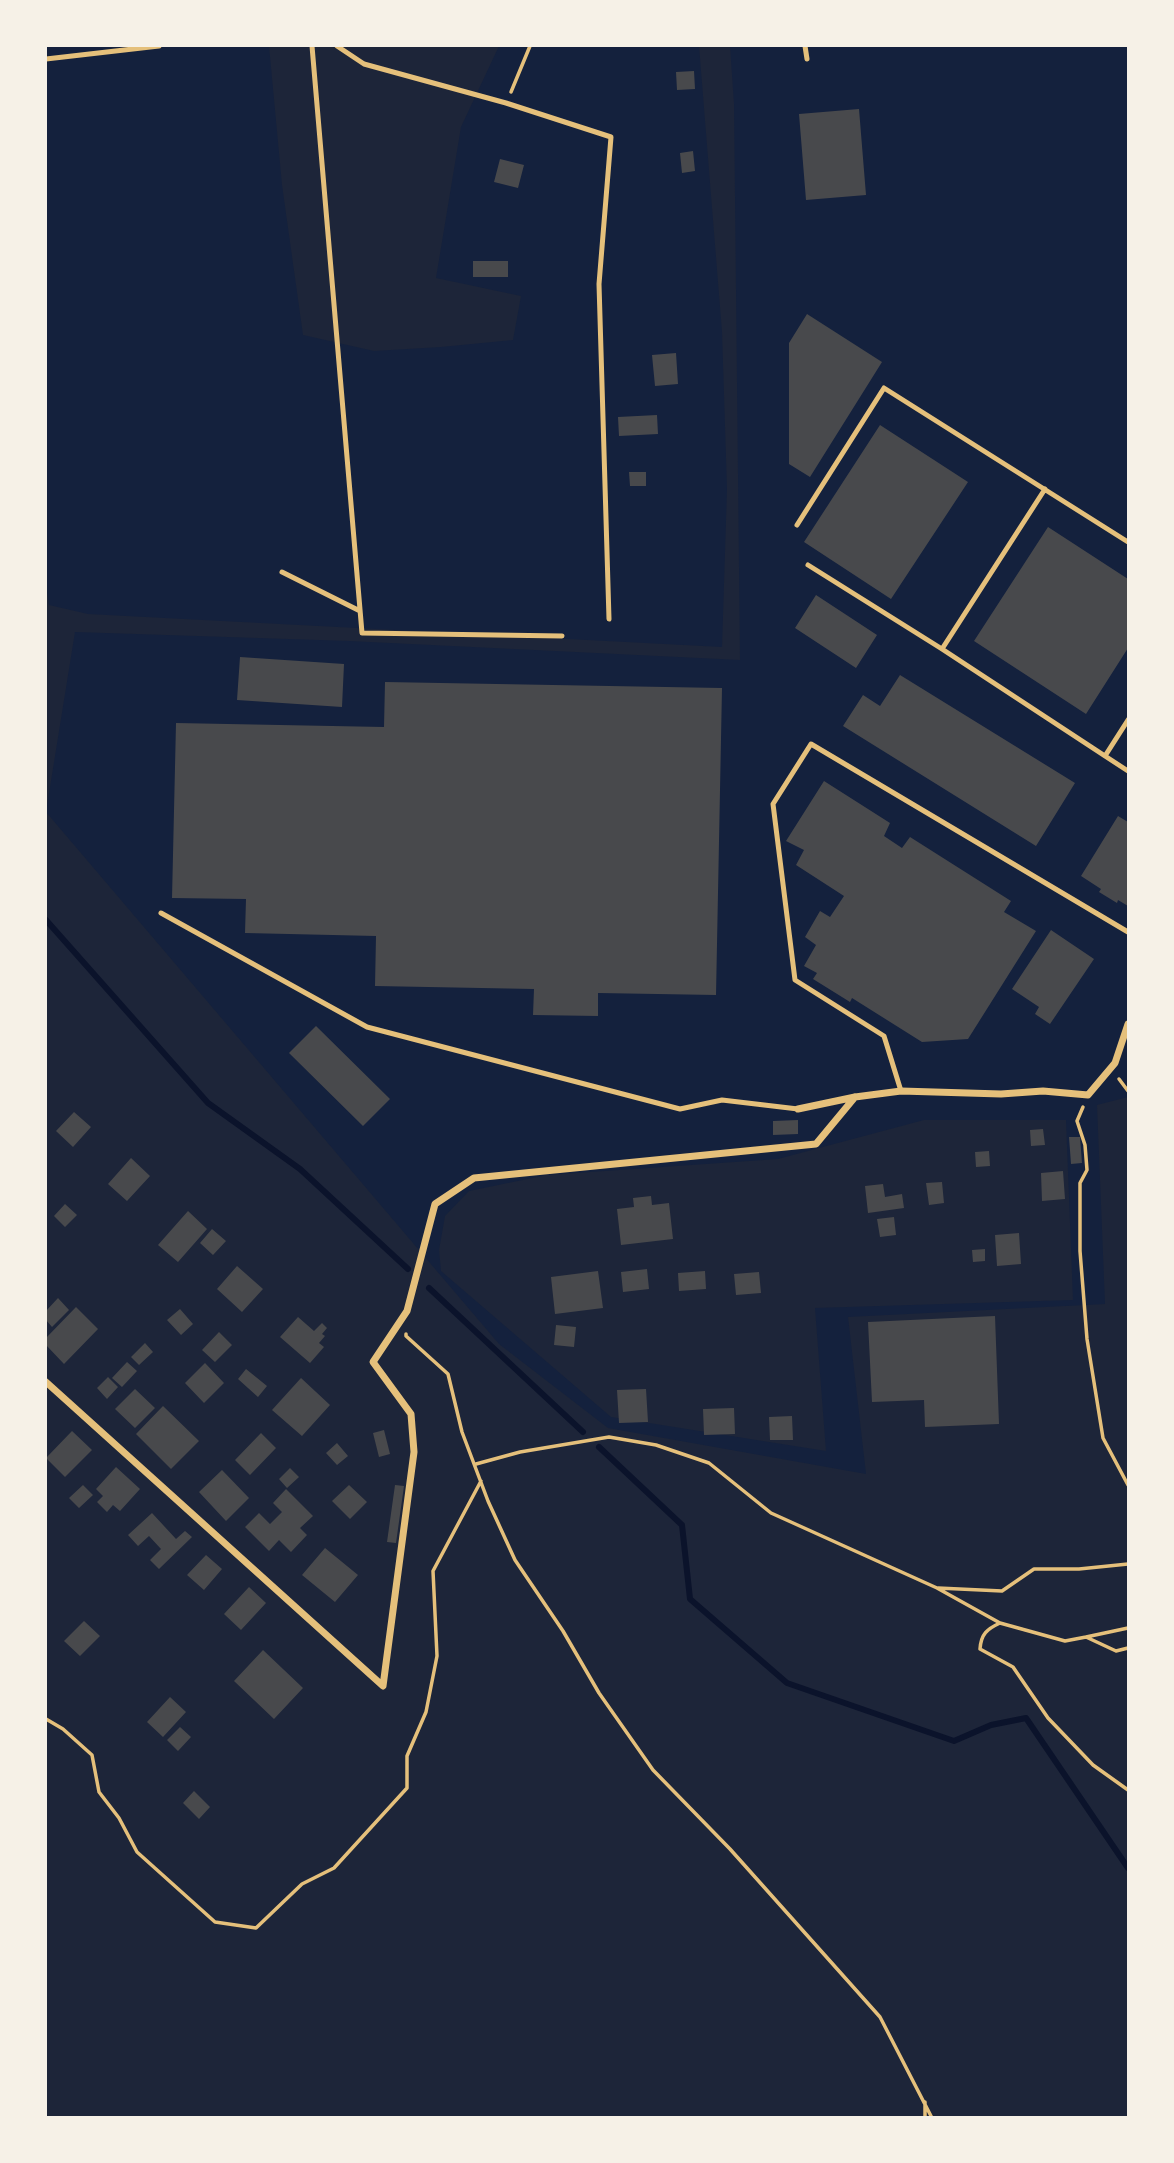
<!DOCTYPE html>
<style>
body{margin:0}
#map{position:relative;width:1174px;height:2163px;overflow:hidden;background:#14213d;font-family:"Crimson Pro",serif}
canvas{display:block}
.frame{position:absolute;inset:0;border:47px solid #f6f1e7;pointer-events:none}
</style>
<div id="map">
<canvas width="1174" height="2163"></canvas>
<div class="frame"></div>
</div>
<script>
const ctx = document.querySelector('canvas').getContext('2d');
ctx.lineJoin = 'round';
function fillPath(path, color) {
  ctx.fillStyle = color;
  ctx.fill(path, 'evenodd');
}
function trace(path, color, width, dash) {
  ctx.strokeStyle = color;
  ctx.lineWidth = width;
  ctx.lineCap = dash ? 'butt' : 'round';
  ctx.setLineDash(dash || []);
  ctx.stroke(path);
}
fillPath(new Path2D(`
 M269,46H499L461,127L436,278L521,296L513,340L441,347L374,351L303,335L282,185Z
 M699,46H730L734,104L740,660L349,641L75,632L46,812L499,1344L608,1428L866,1474L848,1317L1105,1304L1097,1105L1128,1097V2117H46V586L49,605L88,614L722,647L727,489L722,332Z
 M924,1120H1066L1073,1300L815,1308L826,1451L611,1417L441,1271L439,1250L445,1216L469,1191L547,1175L778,1159Z`), '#1d2539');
trace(new Path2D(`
 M46,920L208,1103L300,1169L408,1269
 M429,1288L583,1432
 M599,1447L682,1525L690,1599L787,1683L954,1741L991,1725L1026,1718L1128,1868`), '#0b132b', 6);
fillPath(new Path2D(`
 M694,71L695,89L677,90L676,72Z
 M859,109L866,195L806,200L799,114Z
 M693,151L695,171L682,173L680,153Z
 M500,159L524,165L518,188L494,182Z
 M473,261H508V277H473Z
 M807,314L882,362L810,477L789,464V343Z
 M676,353L678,384L655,386L652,355Z
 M657,415L658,434L619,436L618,417Z
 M880,425L968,482L891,599L804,542Z
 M629,472H646V486H630Z
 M1048,527L1128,579V648L1086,714L974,641Z
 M816,595L877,635L856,668L795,628Z
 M240,657L344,664L342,707L237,700Z
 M900,675L1075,783L1036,846L843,726L863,695L880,706Z
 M385,682L722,688L716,995L598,993V1016L533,1015L534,989L375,986L376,936L245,933L246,899L172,898L176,723L384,727Z
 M824,781L890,823L884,836L902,848L910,837L1011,901L1004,912L1036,931L968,1039L922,1042L852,998L850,1002L813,979L817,973L804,966L816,945L805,937L820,911L830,917L844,896L796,865L804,850L786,841Z
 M1118,816L1128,822V906L1118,900L1117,903L1099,892L1101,889L1081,876Z
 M1051,930L1094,959L1050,1024L1035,1014L1039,1007L1012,989Z
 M316,1026L390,1099L363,1126L289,1053Z
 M74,1112L91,1127L73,1147L56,1131Z
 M798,1120V1134L773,1135V1121Z
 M1043,1129L1045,1145L1031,1146L1030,1130Z
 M1069,1137H1080L1082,1163L1071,1164Z
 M989,1151L990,1166L976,1167L975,1152Z
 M131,1158L150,1176L127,1201L108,1184Z
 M1063,1171L1065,1199L1042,1201L1041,1173Z
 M942,1182L944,1203L929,1205L926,1183Z
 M883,1184L885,1197L902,1194L904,1208L868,1213L865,1186Z
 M651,1196L652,1205L669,1203L673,1239L621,1245L617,1209L634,1207L633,1198Z
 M65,1204L77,1215L65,1227L54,1216Z
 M188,1211L207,1229L178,1262L158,1245Z
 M894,1217L896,1235L880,1237L877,1219Z
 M212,1229L226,1241L213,1255L200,1243Z
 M1019,1233L1021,1264L997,1266L995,1235Z
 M985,1249V1261L973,1262L972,1250Z
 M237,1266L263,1289L242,1312L217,1289Z
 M647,1269L649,1289L623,1292L621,1272Z
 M598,1271L603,1308L555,1314L551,1277Z
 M705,1271L706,1289L679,1291L678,1273Z
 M759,1272L761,1293L736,1295L734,1274Z
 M58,1298L69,1310L52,1327L46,1320V1311Z
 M76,1307L98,1329L64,1364L46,1345V1338Z
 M180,1309L193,1324L181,1335L167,1320Z
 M995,1316L999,1424L925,1427L924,1400L872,1402L868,1322Z
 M298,1317L314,1331L322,1323L327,1328L322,1334L325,1336L319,1343L324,1347L310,1363L280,1337Z
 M556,1325L576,1327L574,1347L554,1345Z
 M219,1332L232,1345L215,1362L202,1350Z
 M145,1343L153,1352L139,1365L131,1357Z
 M127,1362L137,1371L122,1387L112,1378Z
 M205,1363L224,1383L204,1403L185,1383Z
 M246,1369L267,1386L258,1397L238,1379Z
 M108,1377L118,1387L107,1399L97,1388Z
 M301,1378L330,1405L302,1436L272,1410Z
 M135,1389L155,1408L135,1428L115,1409Z
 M646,1389L648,1422L619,1423L617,1390Z
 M163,1406L199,1441L171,1469L136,1434Z
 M734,1408L735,1434L704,1435L703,1409Z
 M792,1416L793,1440H770L769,1417Z
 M384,1430L390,1454L379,1457L373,1433Z
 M72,1431L92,1450L65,1477L46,1458Z
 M261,1433L276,1448L250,1475L235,1460Z
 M337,1443L348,1456L337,1465L326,1453Z
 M116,1467L140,1489L120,1511L113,1505L107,1512L97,1502L103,1496L96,1489Z
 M290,1468L299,1477L287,1488L279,1479Z
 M222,1470L249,1498L226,1521L199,1492Z
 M83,1485L93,1495L79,1508L69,1498Z
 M349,1485L367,1502L350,1519L332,1501Z
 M395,1485L404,1486L396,1543L387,1542Z
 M286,1489L313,1516L300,1528L307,1535L291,1552L279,1540L269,1551L245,1527L259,1513L270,1524L282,1512L273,1503Z
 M152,1513L176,1539L185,1531L192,1537L159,1569L150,1560L161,1549L149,1536L138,1546L128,1535Z
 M325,1548L358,1575L335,1602L302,1575Z
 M206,1555L222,1569L204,1590L187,1575Z
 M249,1587L266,1603L241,1630L224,1614Z
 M84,1621L100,1636L80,1656L64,1641Z
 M263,1650L303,1688L274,1719L234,1681Z
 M170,1697L186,1712L163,1737L147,1722Z
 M180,1727L191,1737L178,1751L167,1740Z
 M194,1791L210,1807L199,1819L183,1803Z`), '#48494c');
trace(new Path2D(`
 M511,92L530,46
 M1119,1079L1128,1091
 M1083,1107L1077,1121L1085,1145L1087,1170L1080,1183V1251L1087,1339L1103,1438L1128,1485
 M406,1334V1336L448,1374L462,1432L488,1501L515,1560L563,1631L599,1693L653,1770L730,1849L880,2017L932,2118
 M476,1464L520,1452L609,1437L656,1445L709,1463L771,1513L937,1588L1000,1623C987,1629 981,1634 980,1649L1013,1667L1048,1718L1093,1765L1128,1790
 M938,1588L1002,1591L1034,1569H1079L1128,1564
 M1000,1623L1065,1641L1086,1637L1116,1651L1128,1648
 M1086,1637L1128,1628
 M46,1719L63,1729L92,1755L99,1792L119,1818L137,1852L215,1922L256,1928L302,1884L334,1868L407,1788V1756L426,1712L437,1656L433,1571L481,1481
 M925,2118V2102`), '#e5c07b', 3.5);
trace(new Path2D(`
 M312,46L362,633L562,636
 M337,46L364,64L506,103L611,137L599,284L609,619
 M805,46L807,59
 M46,59L159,46
 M1045,489L942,649L1105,756
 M797,525L884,388L1128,542
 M808,565L942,649
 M282,572L360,611
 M1128,720L1105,756L1128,771
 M161,913L367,1027L680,1109L722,1100L798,1109
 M901,1091L884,1036L795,980L773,804L811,744L1128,932`), '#e5c07b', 5);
trace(new Path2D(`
 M798,1109L855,1097L901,1091L1001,1094L1043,1091L1088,1095L1115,1063L1128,1024
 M46,1382L383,1686L414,1452L411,1414L373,1362L407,1311L435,1204L474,1178L816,1144L855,1097`), '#e5c07b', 7);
</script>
